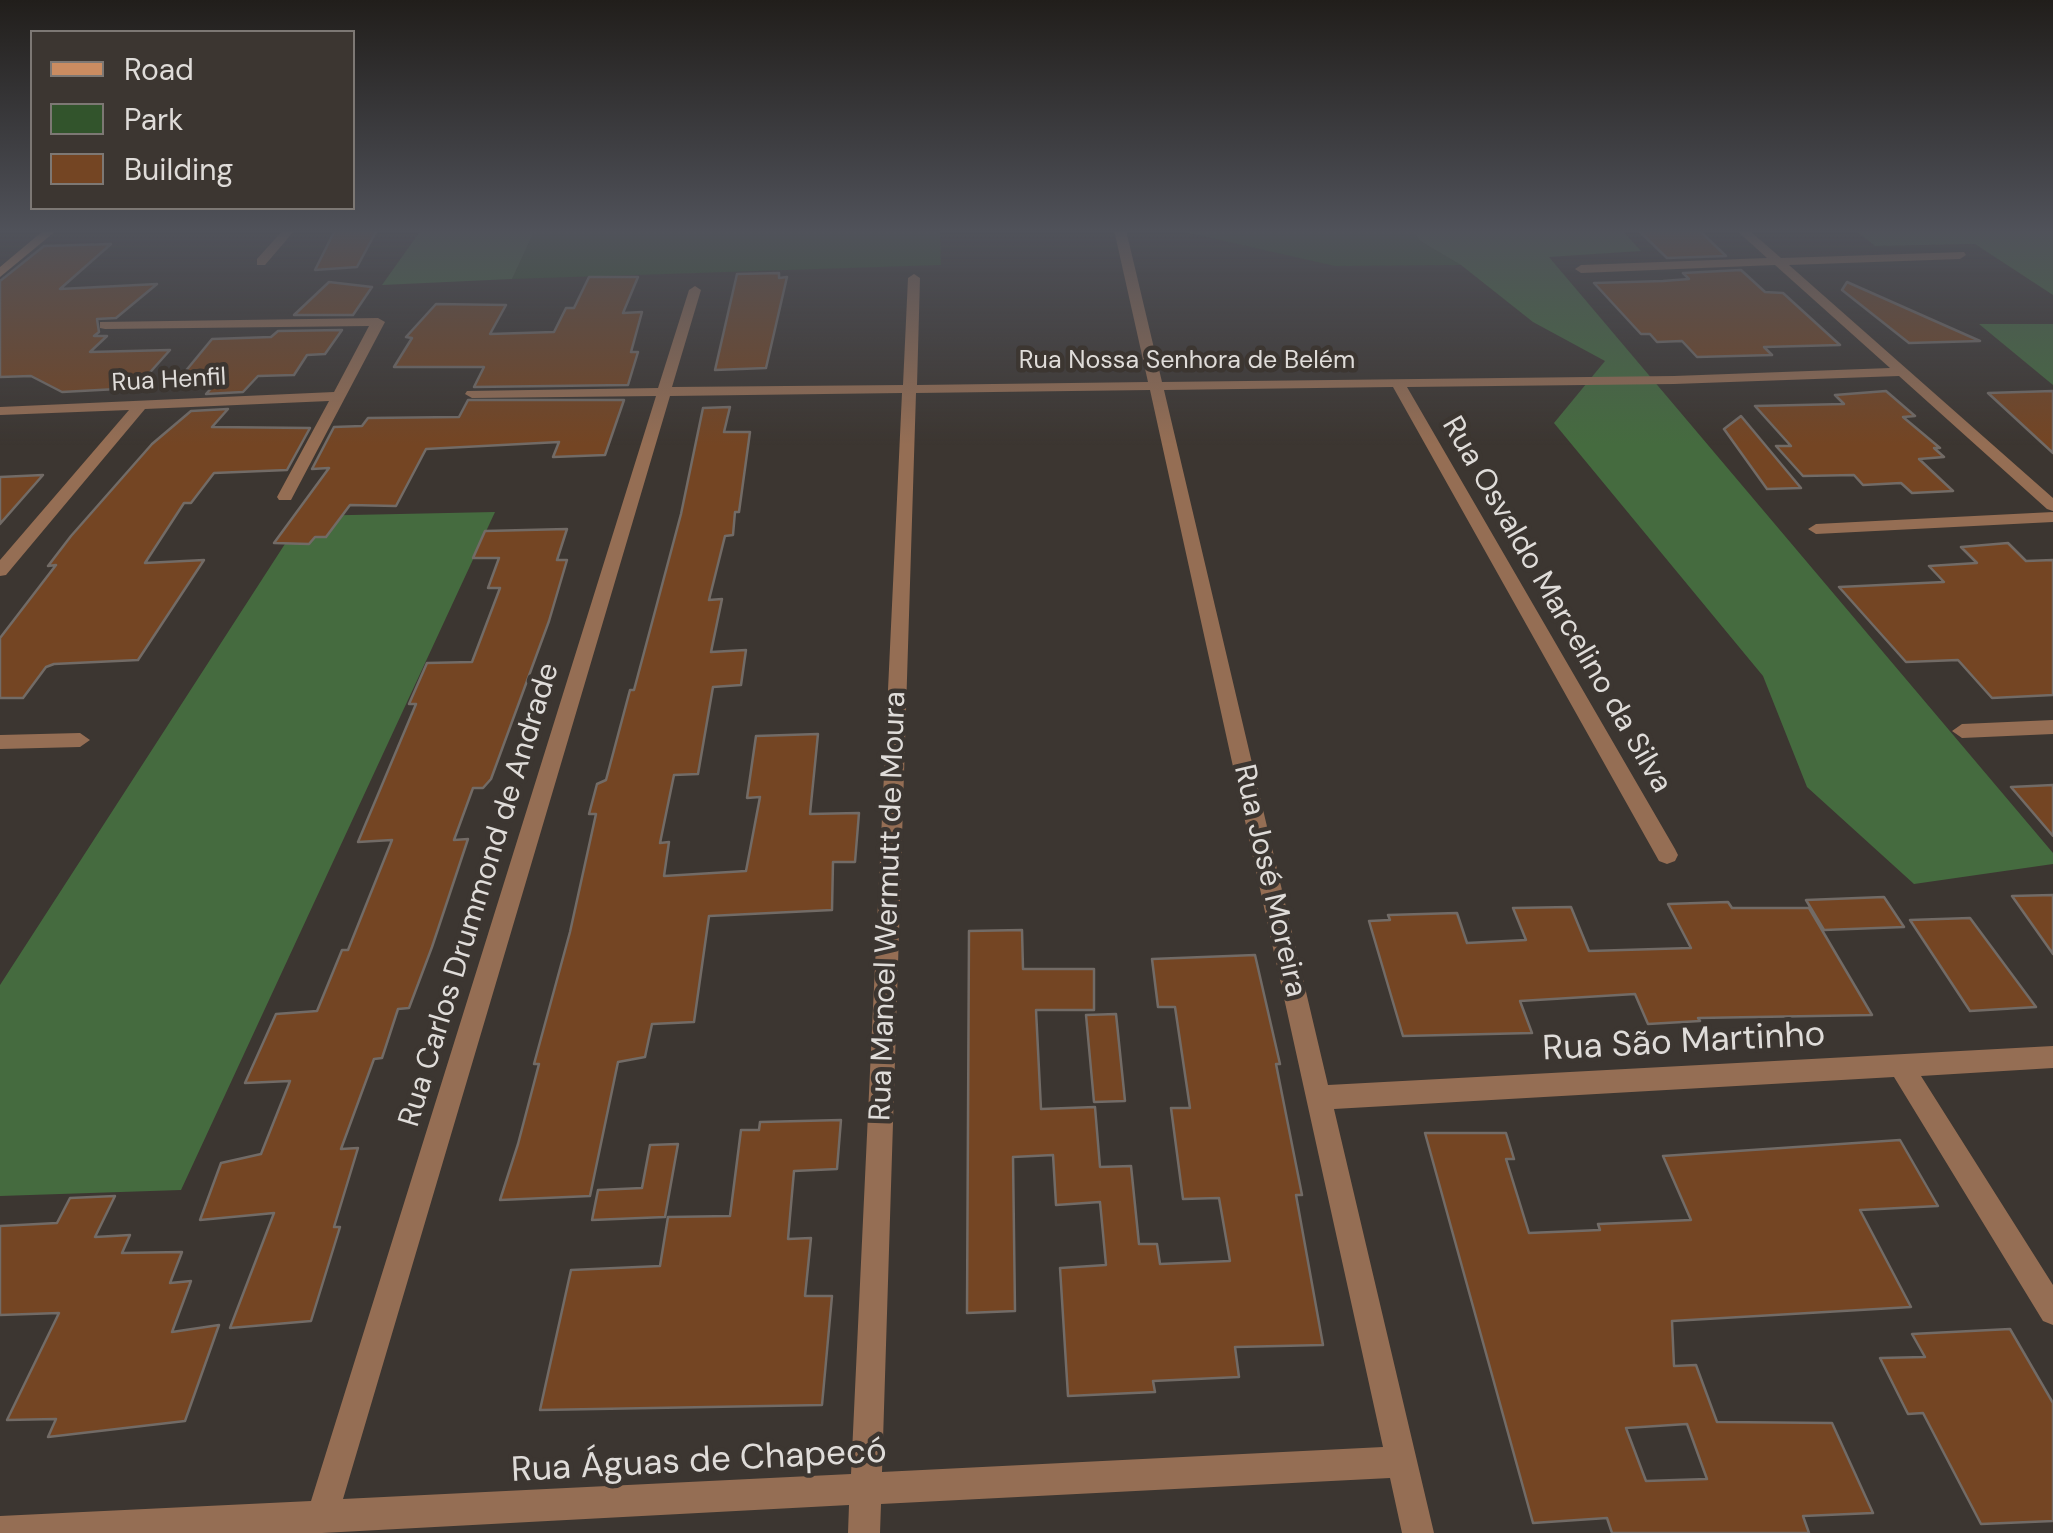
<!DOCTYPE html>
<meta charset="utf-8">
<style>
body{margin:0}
#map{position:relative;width:2053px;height:1533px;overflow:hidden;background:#3c3631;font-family:"DM Sans",sans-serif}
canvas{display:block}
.legend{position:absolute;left:30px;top:30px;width:325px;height:180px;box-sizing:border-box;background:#3c3631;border:2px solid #7d7874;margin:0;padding:12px 18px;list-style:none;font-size:30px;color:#dfdcd9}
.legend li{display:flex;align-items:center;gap:20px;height:50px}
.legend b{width:50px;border:2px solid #7d7874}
</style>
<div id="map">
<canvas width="2053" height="1533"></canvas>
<ul class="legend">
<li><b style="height:12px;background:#ca8c61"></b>Road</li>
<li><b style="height:28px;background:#32542c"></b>Park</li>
<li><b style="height:28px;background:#744523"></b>Building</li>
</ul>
</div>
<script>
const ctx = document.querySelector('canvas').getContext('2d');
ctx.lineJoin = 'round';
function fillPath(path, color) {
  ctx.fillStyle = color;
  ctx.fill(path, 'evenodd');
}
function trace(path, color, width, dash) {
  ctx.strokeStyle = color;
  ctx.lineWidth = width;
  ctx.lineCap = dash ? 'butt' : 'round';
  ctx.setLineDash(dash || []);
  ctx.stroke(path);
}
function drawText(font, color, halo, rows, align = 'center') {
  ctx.font = font + ' "DM Sans",sans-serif';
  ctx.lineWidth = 9;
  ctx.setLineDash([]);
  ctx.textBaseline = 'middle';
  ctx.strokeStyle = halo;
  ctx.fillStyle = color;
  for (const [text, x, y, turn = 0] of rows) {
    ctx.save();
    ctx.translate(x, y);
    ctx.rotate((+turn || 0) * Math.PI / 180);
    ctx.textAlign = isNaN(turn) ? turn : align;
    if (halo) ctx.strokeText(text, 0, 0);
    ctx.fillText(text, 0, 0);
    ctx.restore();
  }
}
fillPath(new Path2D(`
 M535,230H940L941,265L512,279Z
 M1175,230H1412L1420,241L1461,265L1335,266Z`), '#32542c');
fillPath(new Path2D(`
 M421,230H535L512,279L382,285Z
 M1412,230H1622L1641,251L1549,257L2053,853V864L1914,884L1807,787L1763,676L1554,423L1605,361L1533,322L1461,265L1420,241Z
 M1855,230H2053V295L1975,244L1875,246Z
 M1979,324H2053V385Z
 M495,512L181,1190L0,1196V985L303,516Z`), '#456b3f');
const building = new Path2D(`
 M335,230H377L357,267L315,270Z
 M1638,230H1699L1726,256L1667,258Z
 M111,244L60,289L157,284L116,318L97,319L99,332L94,336H107L90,352L170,350L136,388L62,392L31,376L0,377V281L44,246Z
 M1741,270L1765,292L1783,293L1840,345L1764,347L1772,355L1697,357L1682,341L1657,342L1650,334H1641L1594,283L1663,281L1689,279L1683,273Z
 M779,273V278L787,277L766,368L715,370L737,274Z
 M589,277H638L623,313L642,312L631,352H638L628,385L474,387L484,367H394L412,338L406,337L436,304L506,305L490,334L554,332L566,308H574Z
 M329,282L372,287L353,315H294Z
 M1847,282L1980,341L1909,343L1842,290Z
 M342,330L325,354L307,355L294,375L258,376L243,392L206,394L226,372L184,373L212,339L271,337L278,331Z
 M1886,391L1915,416L1903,417L1940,448H1934L1944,457L1919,459L1953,491L1912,493L1901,483L1863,485L1854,475L1803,476L1776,446H1791L1755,406L1844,404L1835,395Z
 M2053,391V453L1988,393Z
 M468,400H624L605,455L553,457L559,442L426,449L396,506L350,505L326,537H315L309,544L274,543L329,468L312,469L334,427L362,426L368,418L459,417Z
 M730,407L724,432H750L739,512H735L733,535L725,536L709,600L722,599L711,652L746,650L741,685L713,687L698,774L674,775L660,843L669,842L664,876L746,871L760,797L747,798L756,736L818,734L810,814L859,813L855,862H833L832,910L709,916L694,1022L652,1024L645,1057L618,1062L590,1196L500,1200L518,1144L539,1064H534L570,932L596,814H589L597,784L606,780L630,690H634L681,514L703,408Z
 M228,409L212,427L310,428L287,470L214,473L191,503H184L145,563L204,560L138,660L54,664L46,667L23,698H0V638L56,565L48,566L71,536L152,444L191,411Z
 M1741,416L1801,488L1767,489L1724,429Z
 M43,475L0,524V477Z
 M567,529L557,560H567L549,621L491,779L483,788H473L454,840L468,839L432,947L409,1008L398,1009L382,1058L374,1059L341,1149L358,1148L334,1227H340L311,1321L230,1328L274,1213L200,1220L221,1163L261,1154L290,1081L245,1083L276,1014L317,1011L342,950H348L392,840L358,842L416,704H409L427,663L472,662L500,588H488L499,558H473L485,531Z
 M2008,543L2026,561L2053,560V695L1992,698L1958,660L1906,662L1839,587L1944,582L1929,566L1977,563L1961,547Z
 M2053,785V836L2011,787Z
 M2053,895V954L2012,896Z
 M1884,897L1904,927L1824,930L1806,900Z
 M1728,902L1732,908H1809L1872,1015L1698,1018L1700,1021L1648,1024L1635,994L1520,1001L1532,1033L1403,1036L1369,921L1390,920L1388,915L1457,913L1467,943L1526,940L1513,908L1571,907L1589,951L1691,948L1668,904Z
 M1970,918L2036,1007L1970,1011L1910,920Z
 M1022,930L1023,969H1094V1010H1036L1041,1109L1095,1107L1100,1167L1131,1166L1139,1244H1157L1160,1264L1230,1261L1219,1198L1183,1199L1171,1108H1190L1175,1007H1158L1152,959L1255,955L1280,1064H1276L1302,1195H1296L1323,1345L1235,1347L1239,1377L1153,1381L1155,1392L1068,1396L1060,1268L1106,1265L1100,1202L1056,1205L1053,1155L1013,1157L1015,1311L967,1313L969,931Z
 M1116,1014L1125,1101L1094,1102L1086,1015Z
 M841,1120L837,1169L794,1171L788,1239L811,1238L805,1296H832L822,1405L540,1410L571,1270L660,1266L668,1217L730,1216L741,1130H759L760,1122Z
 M1425,1133H1506L1514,1159H1506L1529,1233L1600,1230L1598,1224L1691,1220L1663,1156L1900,1140L1938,1206L1860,1210L1911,1307L1672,1321L1674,1366L1696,1365L1717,1422L1832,1423L1873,1513L1803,1516L1809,1533H1612L1607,1518L1533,1523ZM1687,1424L1707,1479L1646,1481L1626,1428Z
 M678,1144L665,1217L592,1220L598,1190L642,1188L650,1145Z
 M115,1196L95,1237L130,1235L122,1253L182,1252L170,1283L191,1281L172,1332L219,1325L185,1421L48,1437L56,1419L7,1420L59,1313L0,1315V1226L57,1223L70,1198Z
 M2010,1329L2053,1403V1521L1981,1524L1923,1413L1908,1414L1880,1358L1925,1357L1912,1334Z`);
fillPath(building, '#744523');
trace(building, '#726b66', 2.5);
fillPath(new Path2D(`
 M283,230H295L265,265H257V259Z
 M1114,230H1126L1162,382L1674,376L1890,368L1775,265L1581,273L1575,269L1581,265L1767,258L1736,230H1749L1781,258L1964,252L1966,255L1960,259L1789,265L2053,498V511L2047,509L1899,376L1674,384L1407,387L1675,849L1678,855L1675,861L1667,864L1659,861L1393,387L1164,390L1328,1085L2053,1046V1068L1921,1076L2053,1285V1325L2043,1321L1894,1077L1334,1109L1434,1533H1402L1390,1478L881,1504L880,1533H848L849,1505L322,1533H0V1516L311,1501L656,396L472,398L465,394L467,391L658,388L689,290L695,286L701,290L672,387L903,385L908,278L914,274L920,278L917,385L1148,382ZM1150,390L1383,1447L882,1472L916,393ZM902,393L851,1474L343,1499L670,396Z
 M378,318L385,322L291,500H279L277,497L329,401L145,409L6,575L0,576V560L129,410L0,415V407L334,392L369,326L105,329L100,328V322Z
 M2053,512V522L1816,534L1808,529L1816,524Z
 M2053,720V734L1962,738L1952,731L1962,724Z
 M80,733L90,740L80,747L0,749V735Z`), '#956e54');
fillPath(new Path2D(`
 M44,230H57L0,277V267Z`), '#ca8c61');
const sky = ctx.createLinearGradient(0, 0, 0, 445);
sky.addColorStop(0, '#211e1b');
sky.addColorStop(0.52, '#50525a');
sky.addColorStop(1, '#50525a00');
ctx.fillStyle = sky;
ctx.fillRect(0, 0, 2053, 445);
drawText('25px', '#dfdcd9', '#3c3631', [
 ["Rua Nossa Senhora de Belém",1187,361],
 ["Rua Henfil",169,381,-3]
]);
drawText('30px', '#dfdcd9', '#3c3631', [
 ["Rua Osvaldo Marcelino da Silva",1556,605,60],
 ["Rua José Moreira",1269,881,77],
 ["Rua Carlos Drummond de Andrade",480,895,-73],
 ["Rua Manoel Wermutt de Moura",889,906,-88]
]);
drawText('35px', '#dfdcd9', '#3c3631', [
 ["Rua São Martinho",1684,1043,-3],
 ["Rua Águas de Chapecó",699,1462,-3]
]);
</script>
